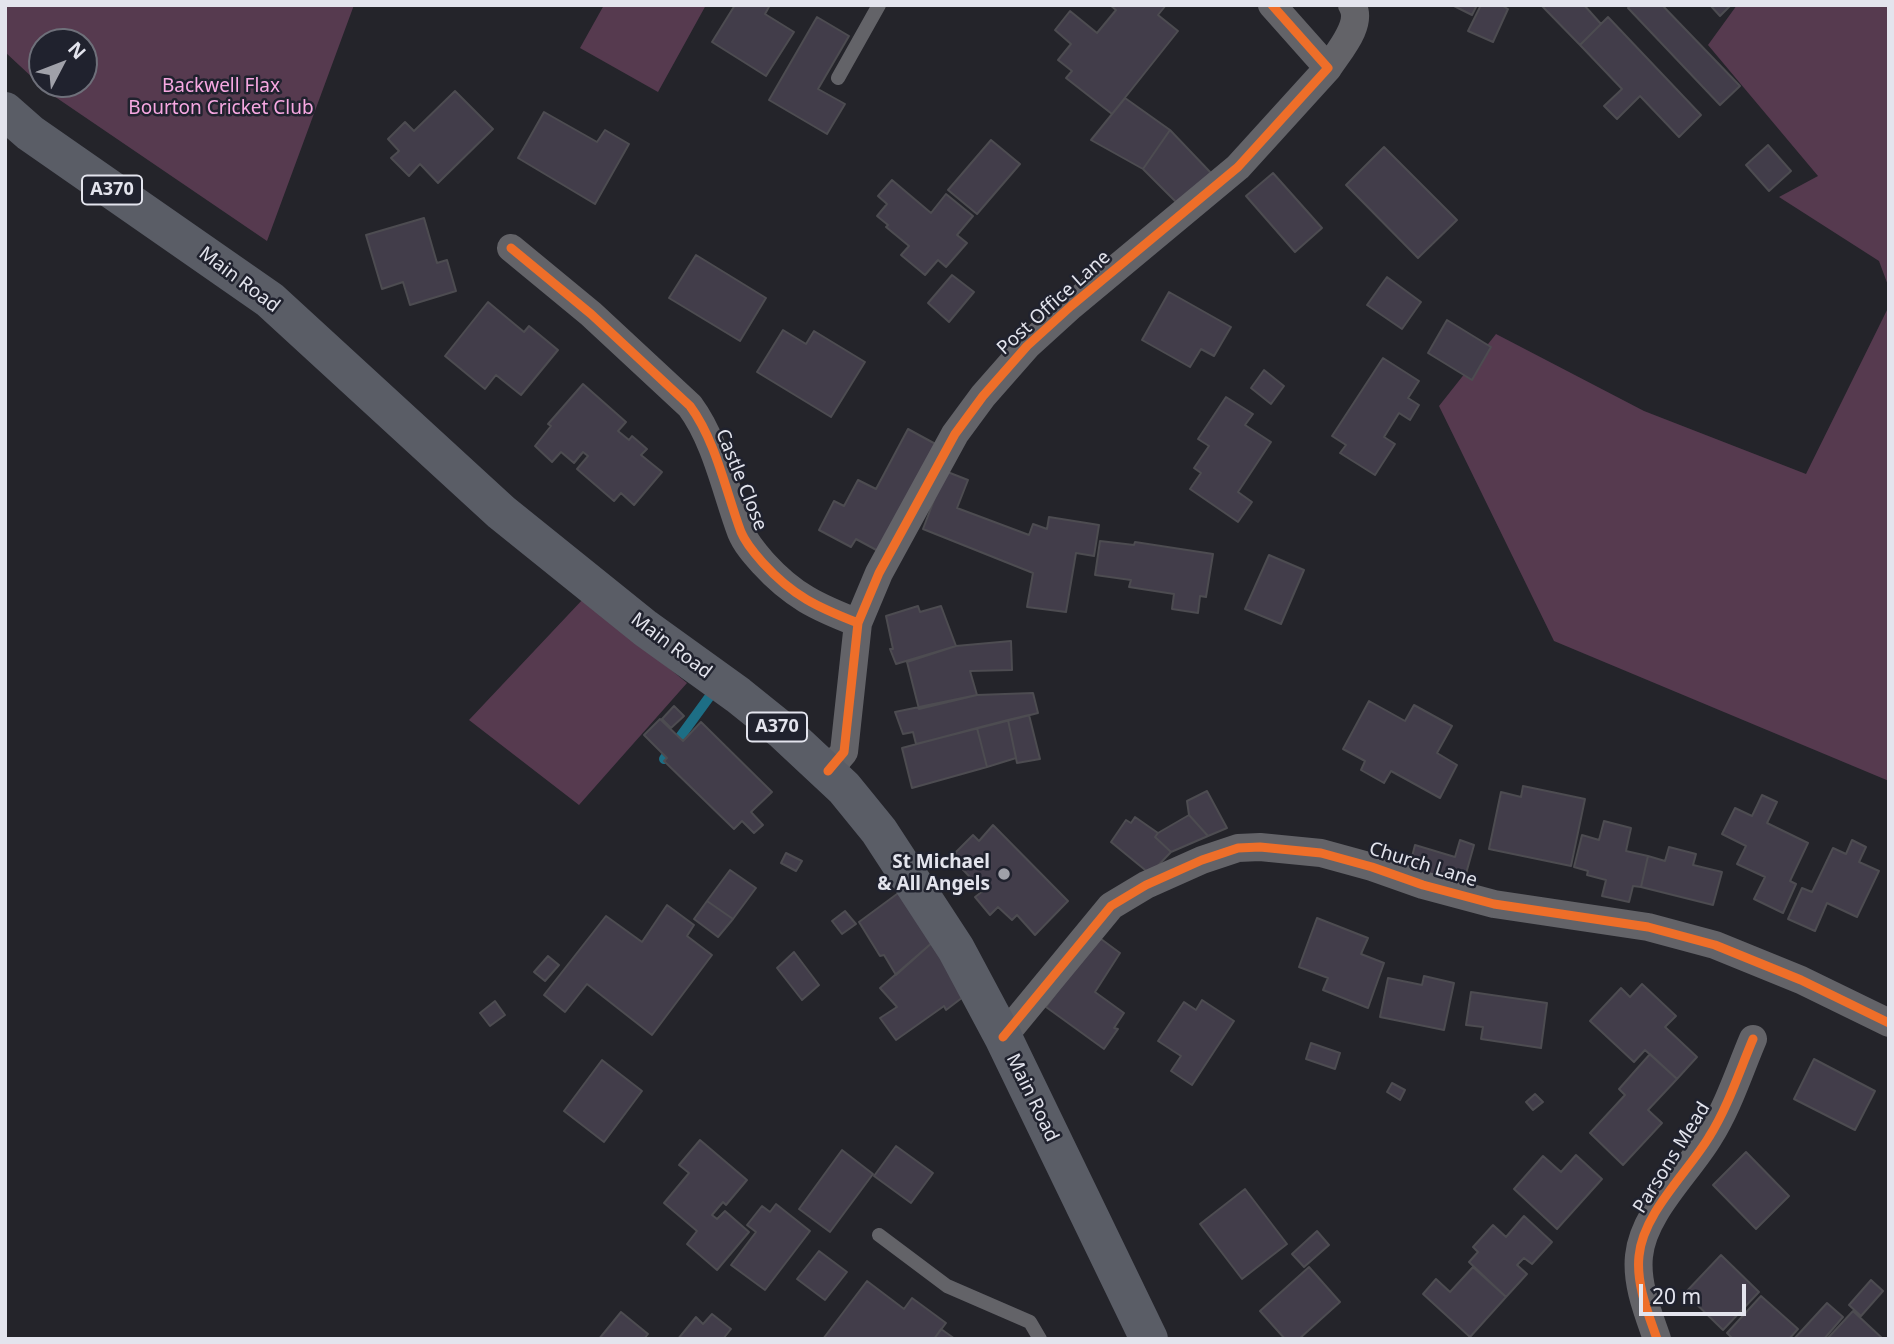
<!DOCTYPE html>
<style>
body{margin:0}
#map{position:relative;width:1894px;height:1344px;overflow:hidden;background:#24242a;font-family:"Noto Sans",sans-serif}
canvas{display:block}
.frame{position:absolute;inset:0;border:7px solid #e3e4ed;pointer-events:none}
.north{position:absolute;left:28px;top:28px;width:70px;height:70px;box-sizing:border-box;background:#20222e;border:2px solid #6e707a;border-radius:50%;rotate:48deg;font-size:19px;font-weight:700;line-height:28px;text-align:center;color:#e3e4ed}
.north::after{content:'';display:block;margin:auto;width:24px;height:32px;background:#a0a1a9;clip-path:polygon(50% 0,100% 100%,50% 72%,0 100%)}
.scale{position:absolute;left:1639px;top:1284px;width:107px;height:32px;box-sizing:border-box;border:4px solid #e3e4ed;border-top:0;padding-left:9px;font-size:21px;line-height:24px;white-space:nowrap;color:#e3e4ed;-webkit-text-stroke:5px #20222e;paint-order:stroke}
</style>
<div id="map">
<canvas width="1894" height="1344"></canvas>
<div class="frame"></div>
<div class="north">N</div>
<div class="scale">20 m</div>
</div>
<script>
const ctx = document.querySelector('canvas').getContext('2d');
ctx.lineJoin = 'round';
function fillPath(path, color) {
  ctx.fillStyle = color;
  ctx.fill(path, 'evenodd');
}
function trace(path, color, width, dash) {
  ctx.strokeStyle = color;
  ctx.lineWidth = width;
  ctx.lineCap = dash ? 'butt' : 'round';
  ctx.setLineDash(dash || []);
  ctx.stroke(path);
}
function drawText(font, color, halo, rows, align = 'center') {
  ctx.font = font + ' "Noto Sans",sans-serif';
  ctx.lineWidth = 5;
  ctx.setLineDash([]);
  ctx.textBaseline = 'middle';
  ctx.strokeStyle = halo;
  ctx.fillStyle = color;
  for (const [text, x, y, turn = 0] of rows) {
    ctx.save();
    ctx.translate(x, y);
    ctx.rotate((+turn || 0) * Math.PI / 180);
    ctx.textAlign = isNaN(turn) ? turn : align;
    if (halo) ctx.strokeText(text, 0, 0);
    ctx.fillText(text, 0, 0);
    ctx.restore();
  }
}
fillPath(new Path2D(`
 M5,5H354L267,241L48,92L5,52ZM84,42V84H42V42Z
 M604,5H706L658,92L580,48Z
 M1737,5H1889V288L1879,261L1779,197L1818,176L1708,45Z
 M1889,306V781L1554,641L1439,406L1496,334L1644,411L1806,474Z
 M584,598L687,683L579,805L469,720Z`), '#563a4f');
trace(new Path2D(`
 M664,759L710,696`), '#1d6e85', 10);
const building = new Path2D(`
 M735,5H770L765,14L794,32L766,76L712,42Z
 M1110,5H1166L1158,15L1178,31L1112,114L1066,78L1072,71L1058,60L1071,44L1055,30L1070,11L1097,33L1116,10Z
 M1452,5H1477L1472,15Z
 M1481,5H1501L1508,9L1493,42L1468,31Z
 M1541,5H1584L1601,24L1580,45Z
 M1631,5H1662L1740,86L1720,105L1628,8Z
 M1710,5H1731L1720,16Z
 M817,17L849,36L818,89L845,104L827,134L769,100Z
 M1608,17L1701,115L1679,137L1640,96L1617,119L1604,106L1622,89L1580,45Z
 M455,91L493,129L438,183L420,164L409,176L391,158L399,151L388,139L405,122L414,131Z
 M1125,98L1170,130L1143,169L1091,140Z
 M544,112L597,142L605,130L629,144L595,204L518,158Z
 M1170,130L1211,173L1178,204L1143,169Z
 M991,140L1020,164L977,214L948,190Z
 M1768,145L1791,171L1769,191L1746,165Z
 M1384,147L1457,220L1418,258L1346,185Z
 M1273,173L1322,228L1295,252L1246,196Z
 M892,180L931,213L946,194L973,216L957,235L967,243L946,267L938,260L925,275L901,255L909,246L886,227L888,225L877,216L887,204L878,196Z
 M424,218L437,263L447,260L456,291L410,305L403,282L382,289L366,235Z
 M696,255L766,298L740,341L669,298Z
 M952,275L974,292L949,322L928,303Z
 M1387,277L1421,302L1402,329L1367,305Z
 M1169,292L1231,327L1214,356L1201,349L1190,367L1142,340Z
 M488,302L524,332L529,326L558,350L521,395L496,375L485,389L445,356Z
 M1447,320L1491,347L1472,380L1428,353Z
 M783,330L806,344L814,331L865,362L831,417L757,372Z
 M1383,358L1419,381L1408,398L1419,405L1410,420L1399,413L1384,437L1395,444L1375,475L1340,453L1346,445L1332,436Z
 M1264,370L1284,386L1271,404L1251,388Z
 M583,384L626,422L618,431L629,440L632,436L647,449L641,455L662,472L634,505L621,493L614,501L577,469L588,456L583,452L574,463L561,452L552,462L535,446L551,426L548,424Z
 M1226,397L1253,414L1245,425L1271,442L1238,492L1252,502L1238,522L1190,489L1201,473L1194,468L1209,446L1198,439Z
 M908,429L941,447L880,552L856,539L851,547L819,530L834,501L844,506L858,480L876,489Z
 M945,471L968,480L957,508L1029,535L1033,524L1047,529L1049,517L1099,525L1094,556L1076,553L1066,612L1027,607L1033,573L923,529Z
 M1100,541L1134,545L1135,542L1213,554L1206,597L1200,596L1198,613L1172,609L1174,594L1129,587L1131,580L1095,575Z
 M1269,555L1304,570L1281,624L1245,609Z
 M918,606L920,612L941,606L956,646L896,664L890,649H893L886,616Z
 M1011,641L1012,670L970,671L977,695L919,709L907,662L956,646Z
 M1033,693L1038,713L916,744L913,732L903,734L895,712L977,695Z
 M1369,701L1405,721L1414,705L1452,726L1437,753L1457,765L1440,798L1391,771L1384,783L1361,770L1365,761L1343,749Z
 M674,706L684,716L671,728L662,719Z
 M1029,715L1040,759L1017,763L1008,720Z
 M660,719L683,741L701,722L772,792L751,812L763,825L754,833L742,821L734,829L664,761L667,758L644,735Z
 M1008,720L1016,758L987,767L977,728Z
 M977,728L987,767L912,788L902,748Z
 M1523,786L1585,799L1571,866L1489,849L1501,792L1521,797Z
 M1207,791L1227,828L1208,836L1189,815L1187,801Z
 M1762,795L1777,802L1767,823L1808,843L1790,881L1796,884L1783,913L1754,899L1765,877L1737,864L1746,846L1722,834L1735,808L1752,816Z
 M1189,815L1208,836L1171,852L1155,837L1158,833Z
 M1135,817L1158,833L1155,837L1171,852L1150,874L1111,842L1126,820L1131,823Z
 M1604,821L1631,828L1626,851L1648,856L1641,887L1633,886L1629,902L1602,896L1606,880L1587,875L1588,871L1574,867L1582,835L1599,840Z
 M993,825L1068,901L1035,935L1017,915L1012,920L998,907L990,915L975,897L983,891L951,857L973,835L979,841Z
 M1460,840L1474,845L1462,888L1408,872L1415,845L1455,857Z
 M1852,840L1866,847L1859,862L1879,871L1857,917L1827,903L1815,931L1788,919L1802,888L1812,892L1833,848L1846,854Z
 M1669,847L1696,854L1693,865L1722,872L1713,905L1641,887L1648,856L1665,861Z
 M786,853L802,861L796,871L781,863Z
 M730,870L756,888L733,919L707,901Z
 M901,891L934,941L896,975L884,955L880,956L859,922Z
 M707,901L733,919L718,937L694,919Z
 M667,905L694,925L687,936L712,955L652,1035L587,984L565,1012L544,995L606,916L642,942Z
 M845,911L856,924L842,934L832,921Z
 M1317,918L1368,938L1361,954L1384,963L1368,1008L1323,990L1328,978L1299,967Z
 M1097,936L1120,953L1095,992L1124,1013L1114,1028L1118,1029L1104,1049L1046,1007Z
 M934,941L967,994L946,1010L944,1006L896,1040L880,1018L897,1007L880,988Z
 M794,952L819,985L802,1000L777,968Z
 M548,956L559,965L545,981L534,972Z
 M1424,976L1454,983L1444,1030L1380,1017L1388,978L1422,985Z
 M1642,984L1676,1016L1665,1027L1697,1057L1677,1079L1645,1050L1634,1062L1590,1021L1621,988L1630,997Z
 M1471,992L1547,1003L1541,1048L1481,1039L1483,1027L1466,1025Z
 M1202,1000L1234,1021L1192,1085L1171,1071L1181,1056L1158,1041L1184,1002L1196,1010Z
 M495,1001L505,1015L490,1026L480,1013Z
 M1311,1043L1340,1053L1335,1069L1306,1059Z
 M1650,1054L1677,1079L1648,1110L1662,1123L1623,1165L1590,1133L1625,1095L1619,1089Z
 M1814,1059L1875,1091L1855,1130L1794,1099Z
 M602,1060L642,1091L604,1142L564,1111Z
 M1392,1083L1405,1090L1400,1100L1387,1092Z
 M1535,1094L1543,1102L1533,1110L1526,1102Z
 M700,1140L747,1180L726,1205L723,1202L712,1215L717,1219L725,1211L749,1232L717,1270L687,1244L697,1231L664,1203L689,1173L679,1165Z
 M896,1146L933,1173L911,1203L874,1176Z
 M842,1150L873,1174L830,1232L799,1209Z
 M1746,1152L1789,1196L1756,1229L1713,1185Z
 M1576,1155L1602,1179L1557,1229L1514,1189L1543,1156L1561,1172Z
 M1245,1189L1287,1244L1242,1279L1200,1224Z
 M776,1204L810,1231L765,1290L731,1265L756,1232L747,1225L762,1206L770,1212Z
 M1524,1216L1552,1242L1532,1264L1524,1258L1517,1265L1527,1274L1506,1297L1469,1262L1478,1252L1473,1247L1493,1225L1506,1237Z
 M1317,1231L1329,1245L1304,1267L1292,1254Z
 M819,1251L847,1272L825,1300L797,1279Z
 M1721,1255L1759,1292L1723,1330L1685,1293Z
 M1309,1267L1340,1302L1299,1339H1285L1260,1311Z
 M1473,1267L1506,1297L1470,1337L1423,1294L1436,1279L1450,1292Z
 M1871,1280L1883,1291L1861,1316L1849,1305Z
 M867,1281L904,1309L912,1298L946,1323L934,1339H823Z
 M1761,1296L1798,1329L1789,1339H1733L1727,1333Z
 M1827,1303L1843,1317L1824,1339H1794Z
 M1853,1311L1883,1339H1827Z
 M621,1312L648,1334L644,1339H599Z
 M712,1314L731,1329L723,1339H678L696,1317L703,1324Z
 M941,1329L955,1339H934Z`);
fillPath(building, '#423d4a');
trace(building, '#4d4c51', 2);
trace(new Path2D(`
 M838,78L879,5
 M879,1235L947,1286L1030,1322L1040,1339`), '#636368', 14);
trace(new Path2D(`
 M1328,68C1338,52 1364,24 1352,5
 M511,248L591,314L690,406C716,441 726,492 741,532C746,544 755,554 763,563C793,596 817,607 858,623
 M828,771L844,752L858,623L879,573L955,434L983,396L1027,346L1071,306L1238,167L1328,68L1272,5
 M1003,1037L1111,906L1146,885L1202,860L1238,848L1260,847L1321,853L1372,867L1423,885L1494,904L1648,927L1715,945L1801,980L1889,1023
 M1657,1339C1648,1313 1636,1284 1639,1256C1643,1213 1688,1172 1709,1137C1728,1107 1739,1072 1753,1039`), '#636368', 28);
trace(new Path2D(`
 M5,111L30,133L270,300L501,512L645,628L738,695L784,732L844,788L879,831L956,949L1003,1037L1149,1339`), '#5a5d66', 38);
trace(new Path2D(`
 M511,248L591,314L690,406C716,441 726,492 741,532C746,544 755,554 763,563C793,596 817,607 858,623
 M828,771L844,752L858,623L879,573L955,434L983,396L1027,346L1071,306L1238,167L1328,68L1272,5
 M1003,1037L1111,906L1146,885L1202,860L1238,848L1260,847L1321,853L1372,867L1423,885L1494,904L1648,927L1715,945L1801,980L1889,1023
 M1657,1339C1648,1313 1636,1284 1639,1256C1643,1213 1688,1172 1709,1137C1728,1107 1739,1072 1753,1039`), '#ee6e29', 9);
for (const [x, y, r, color] of [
 [1004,874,7,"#a0a1a9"]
]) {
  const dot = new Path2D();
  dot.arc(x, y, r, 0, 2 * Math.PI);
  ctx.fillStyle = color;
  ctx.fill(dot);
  trace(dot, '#20222e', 2.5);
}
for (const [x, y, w] of [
 [112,190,60],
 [777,727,60]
]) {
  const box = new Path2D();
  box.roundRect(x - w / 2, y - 14.5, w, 29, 5);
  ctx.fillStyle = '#20222e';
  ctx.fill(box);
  trace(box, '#e3e4ed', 2);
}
drawText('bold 18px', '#e3e4ed', null, [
 ["A370",112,190],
 ["A370",777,727]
]);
drawText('19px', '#f7a8e2', '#20222e', [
 ["Backwell Flax",221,87],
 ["Bourton Cricket Club",221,109]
]);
drawText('19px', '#e3e4ed', '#20222e', [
 ["Main Road",239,280,37],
 ["Post Office Lane",1054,303,-42],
 ["Castle Close",741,480,68],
 ["Main Road",671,646,37],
 ["Church Lane",1423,865,17],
 ["Main Road",1032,1098,64],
 ["Parsons Mead",1672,1158,-58]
]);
drawText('bold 19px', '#e3e4ed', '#20222e', [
 ["St Michael",990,863],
 ["& All Angels",990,885]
], 'right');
</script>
